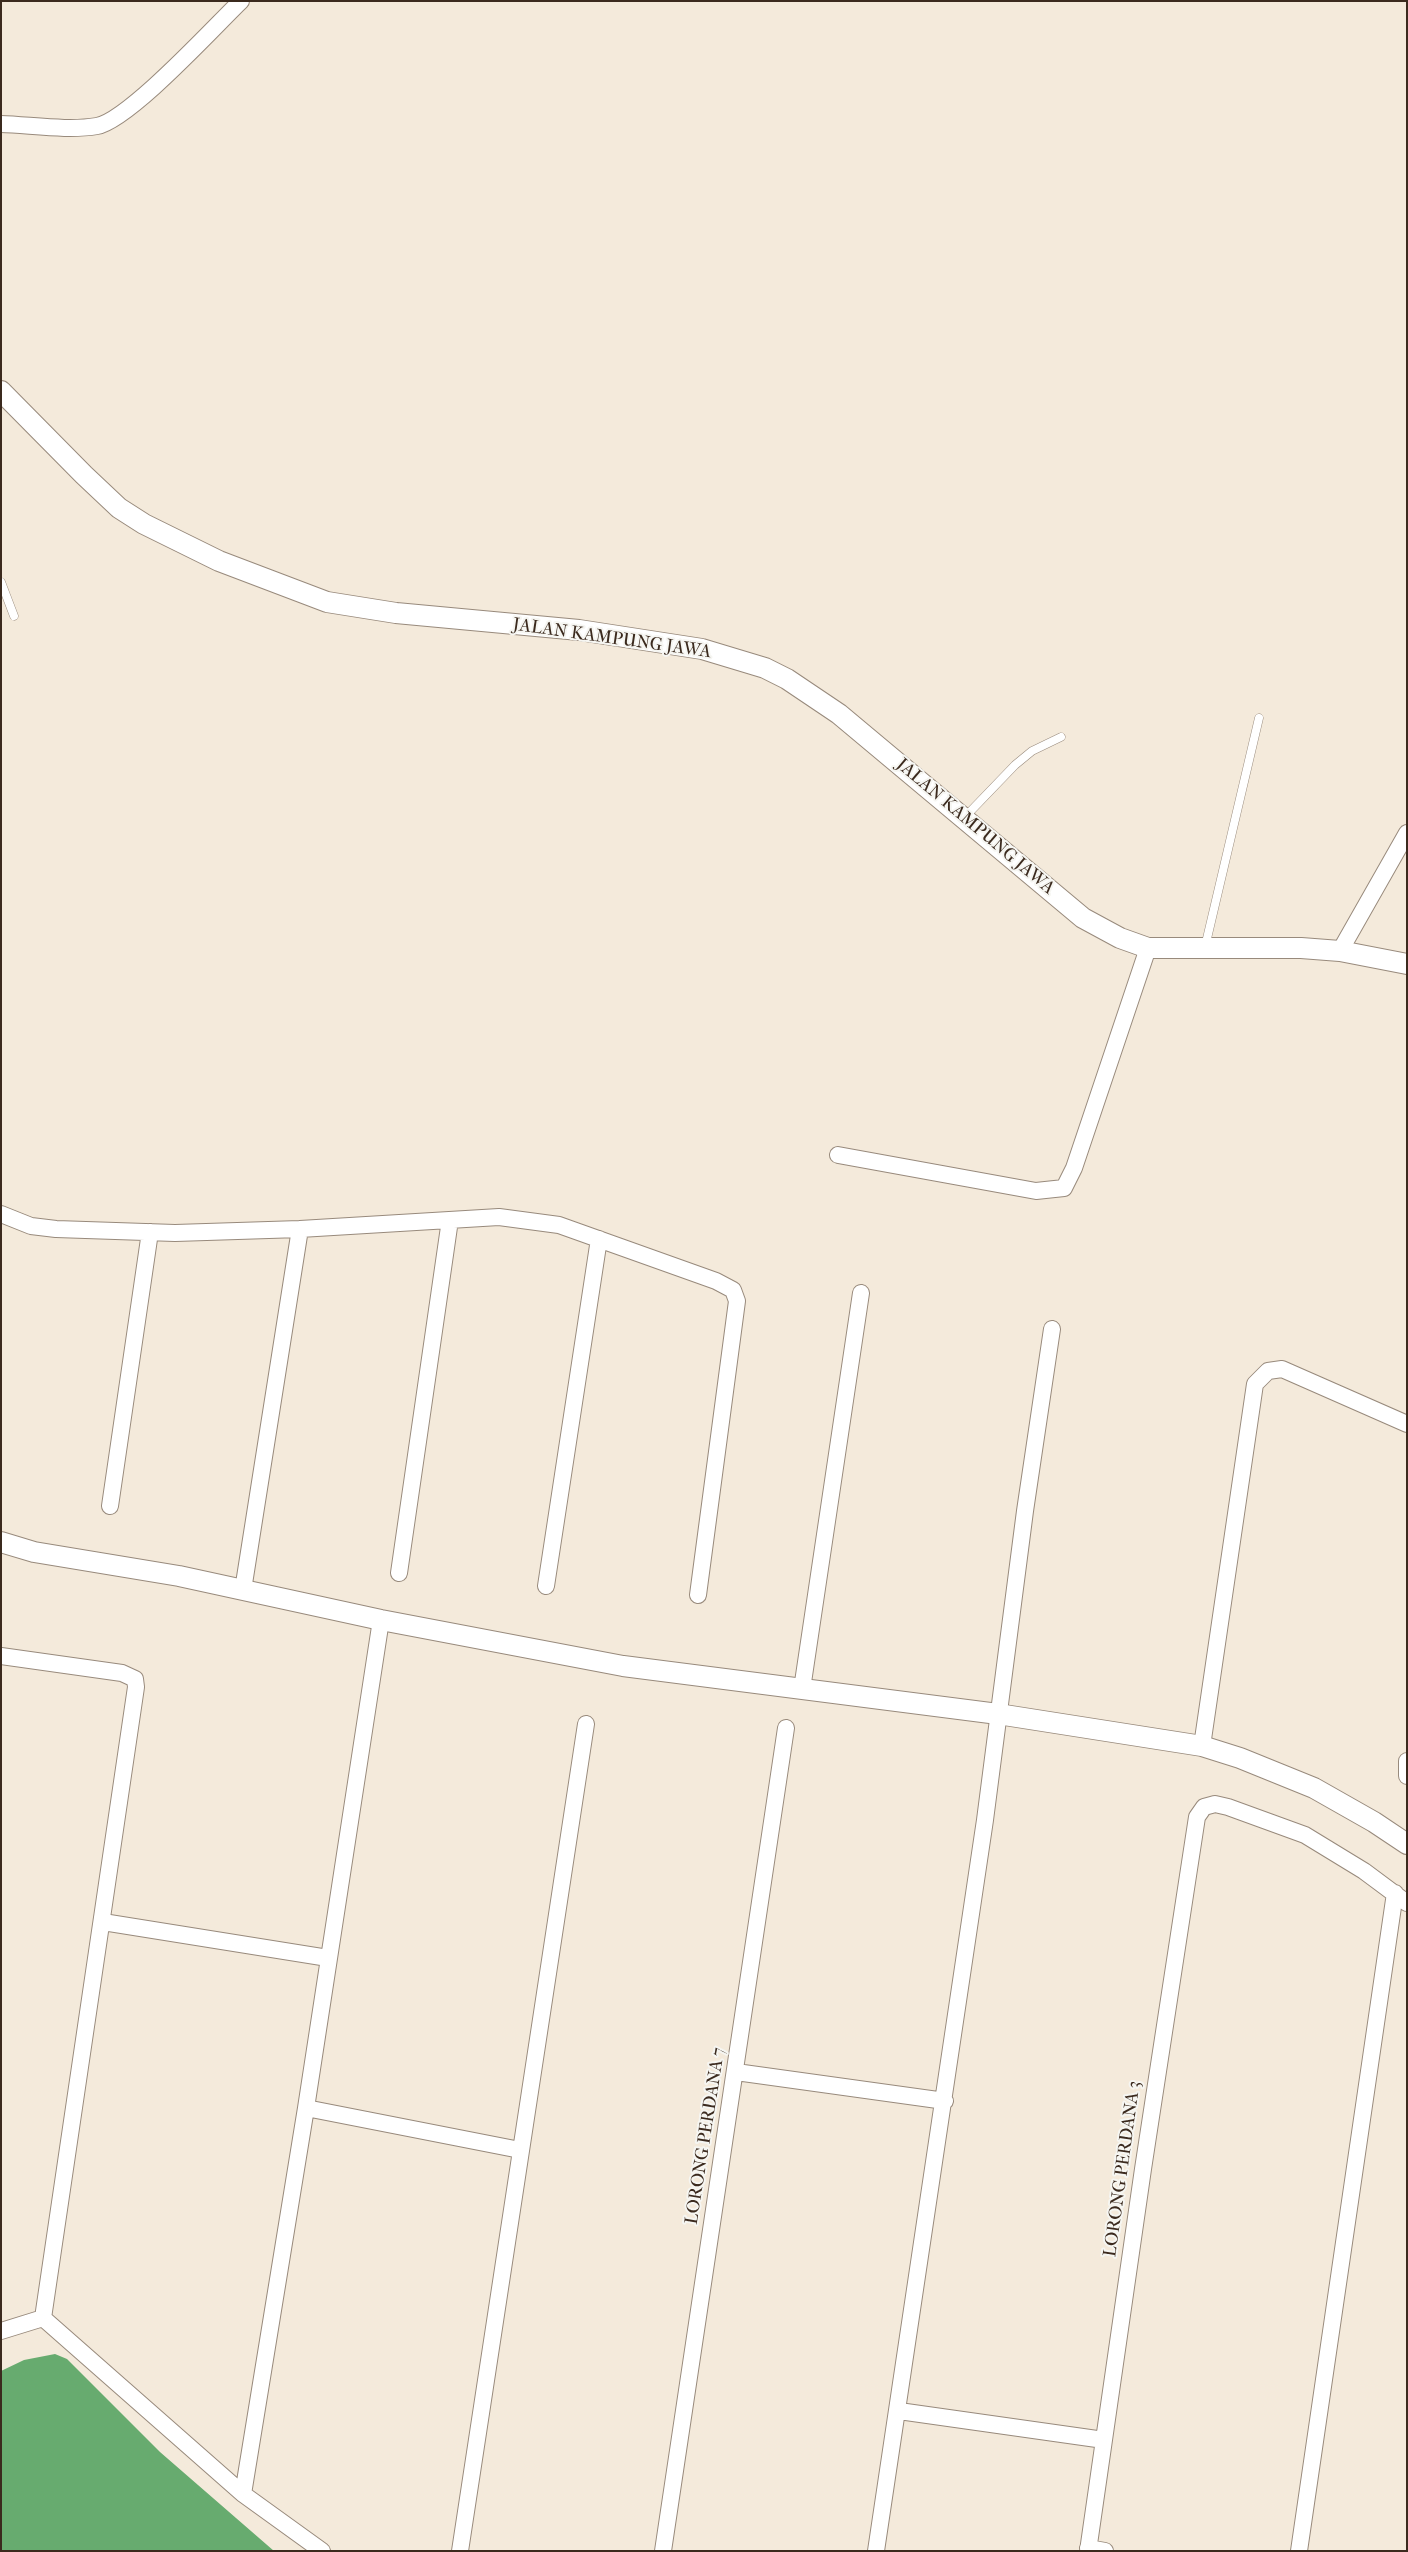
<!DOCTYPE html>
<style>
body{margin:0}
#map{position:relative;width:1408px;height:2552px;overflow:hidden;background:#f4eadb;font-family:"IM FELL French Canon",serif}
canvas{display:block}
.frame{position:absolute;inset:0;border:2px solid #3b2a1e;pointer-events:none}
</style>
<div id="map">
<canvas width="1408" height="2552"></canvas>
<div class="frame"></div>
</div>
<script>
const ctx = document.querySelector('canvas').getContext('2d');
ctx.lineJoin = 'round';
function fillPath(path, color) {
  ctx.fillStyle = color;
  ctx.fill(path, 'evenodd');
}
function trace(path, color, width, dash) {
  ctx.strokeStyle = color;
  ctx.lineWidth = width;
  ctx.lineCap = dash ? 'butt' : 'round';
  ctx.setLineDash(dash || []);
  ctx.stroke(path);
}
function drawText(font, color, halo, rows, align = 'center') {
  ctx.font = font + ' "IM FELL French Canon",serif';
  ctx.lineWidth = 4;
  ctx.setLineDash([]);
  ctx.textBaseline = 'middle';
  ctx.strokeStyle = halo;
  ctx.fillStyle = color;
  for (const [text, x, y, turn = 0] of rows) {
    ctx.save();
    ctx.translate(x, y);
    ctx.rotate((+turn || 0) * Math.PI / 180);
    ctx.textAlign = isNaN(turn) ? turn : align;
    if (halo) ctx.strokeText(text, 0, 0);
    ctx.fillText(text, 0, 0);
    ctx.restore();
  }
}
fillPath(new Path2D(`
 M55,2354L67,2359L160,2452L274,2551H1V2371L24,2360Z`), '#67ab6f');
const service = new Path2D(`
 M1,582L14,616
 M964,818L1015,765L1032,751L1061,737
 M1205,947L1259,718`);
const minor = new Path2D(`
 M1,124C31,125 68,131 97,126C129,120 213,28 241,1
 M1340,951L1407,833
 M838,1155L1036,1191L1064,1188L1074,1168L1148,948
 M1,1214L31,1226L56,1229L175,1233L300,1229
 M110,1506L150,1232
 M399,1573L450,1220
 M546,1586L599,1239
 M243,1590L300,1229L499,1217L559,1225L716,1281L733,1290L737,1301L698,1595
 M1,1656L122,1673L135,1679L136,1687L43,2318L243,2494L322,2551
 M802,1689L861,1293
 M1202,1746L1255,1384L1268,1371L1282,1369L1407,1424
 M1407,1761V1776
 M103,1922L328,1958
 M736,2072L945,2101
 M306,2108L520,2150
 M1,2331L43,2318
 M899,2411L1104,2440
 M243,2494L306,2108L381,1620
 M1088,2548L1105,2551
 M460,2551L586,1724
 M663,2551L786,1728
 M876,2551L985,1820L1025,1511L1052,1329
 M1088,2551L1143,2169L1197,1817L1204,1807L1215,1804L1228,1807L1305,1835L1364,1871L1407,1903
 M1299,2551L1395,1893`);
const tertiary = new Path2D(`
 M1,391L84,475L119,508L144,524L219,561L327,602L396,613L579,630L702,649L765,668L787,679L839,714L1083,918L1120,938L1148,948H1301L1340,951L1407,964
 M1,1542L34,1552L179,1576L381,1620L623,1666L998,1714L1202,1746L1240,1758L1314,1788L1374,1822L1407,1844`);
trace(service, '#988a7c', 9);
trace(minor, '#988a7c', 18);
trace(tertiary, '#988a7c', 22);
trace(service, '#fff', 8);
trace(minor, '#fff', 16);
trace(tertiary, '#fff', 20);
drawText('18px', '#3b2a1e', '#f6f6f2', [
 ["JALAN KAMPUNG JAWA",612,639,8],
 ["JALAN KAMPUNG JAWA",975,827,40],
 ["LORONG PERDANA 7",706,2136,-81],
 ["LORONG PERDANA 3",1123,2169,-82]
]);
</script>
